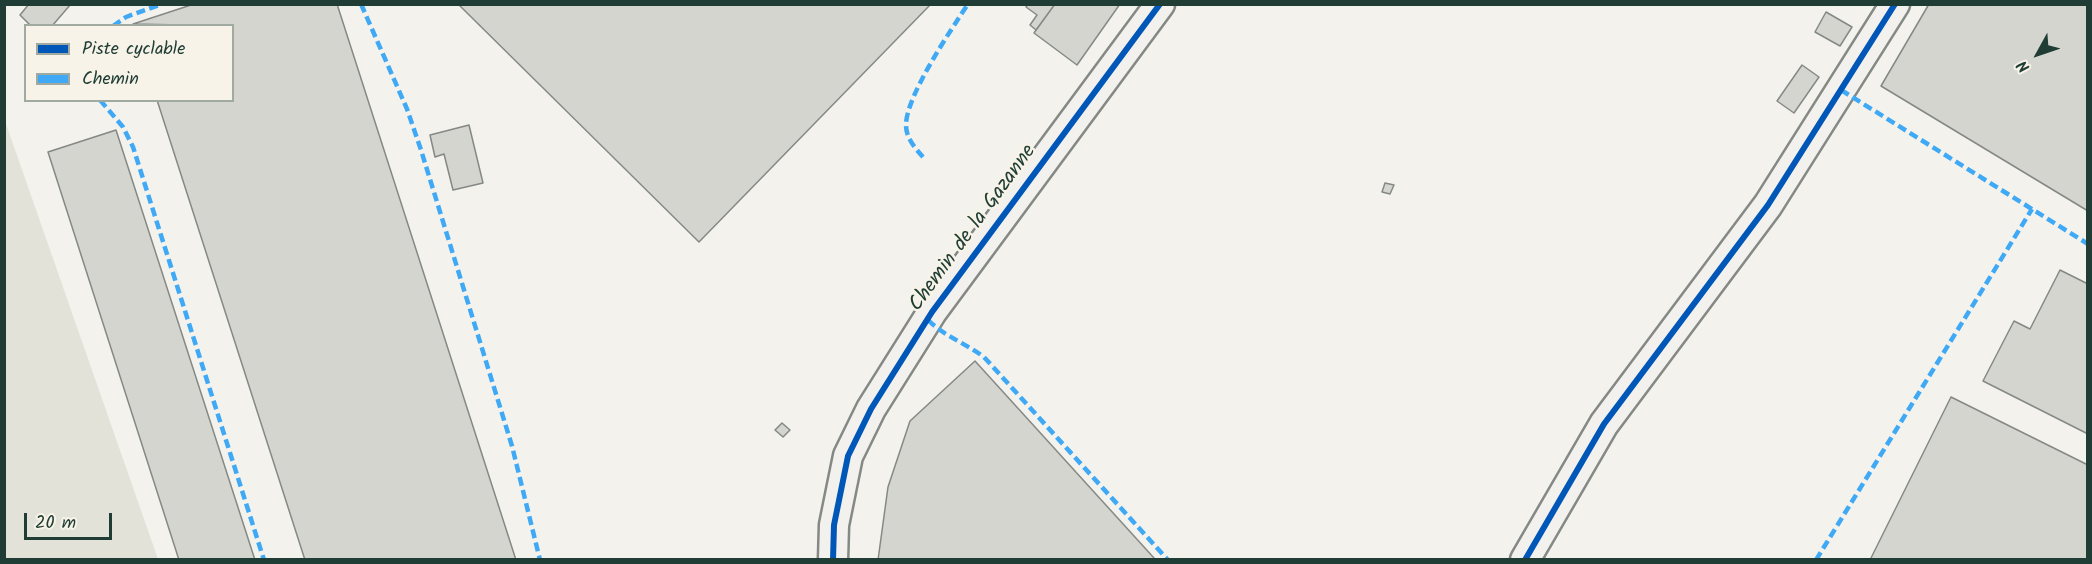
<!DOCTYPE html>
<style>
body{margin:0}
#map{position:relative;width:2092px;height:564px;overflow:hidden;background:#f4f2ec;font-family:Kalam,sans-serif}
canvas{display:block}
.frame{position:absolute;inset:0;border:6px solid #1f3d34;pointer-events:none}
.legend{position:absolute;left:24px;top:24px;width:210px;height:78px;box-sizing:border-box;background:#f7f3e8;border:2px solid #a1aaa0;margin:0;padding:8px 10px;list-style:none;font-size:18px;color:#1f3d34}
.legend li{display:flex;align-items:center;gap:12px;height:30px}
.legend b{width:30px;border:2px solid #a1aaa0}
.north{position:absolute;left:2008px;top:24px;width:60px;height:60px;-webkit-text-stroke:4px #f7f3e8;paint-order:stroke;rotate:230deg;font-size:16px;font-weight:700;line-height:24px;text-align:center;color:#1f3d34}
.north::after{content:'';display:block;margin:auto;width:21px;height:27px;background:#1f3d34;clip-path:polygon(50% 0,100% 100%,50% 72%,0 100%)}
.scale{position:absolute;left:24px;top:513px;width:88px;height:27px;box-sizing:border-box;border:3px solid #1f3d34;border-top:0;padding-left:8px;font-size:18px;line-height:21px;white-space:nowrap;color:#1f3d34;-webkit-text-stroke:4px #f7f3e8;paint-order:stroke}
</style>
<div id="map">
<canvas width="2092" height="564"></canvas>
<div class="frame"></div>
<ul class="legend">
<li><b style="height:8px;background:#0057b8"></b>Piste cyclable</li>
<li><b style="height:8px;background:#3fa9f5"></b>Chemin</li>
</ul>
<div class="north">N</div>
<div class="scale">20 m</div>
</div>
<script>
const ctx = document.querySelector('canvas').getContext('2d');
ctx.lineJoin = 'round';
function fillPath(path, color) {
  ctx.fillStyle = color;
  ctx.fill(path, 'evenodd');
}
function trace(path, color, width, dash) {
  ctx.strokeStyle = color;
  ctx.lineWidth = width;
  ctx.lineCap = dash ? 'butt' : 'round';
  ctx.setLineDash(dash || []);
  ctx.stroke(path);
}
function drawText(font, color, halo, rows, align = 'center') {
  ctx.font = font + ' Kalam,sans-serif';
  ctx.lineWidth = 5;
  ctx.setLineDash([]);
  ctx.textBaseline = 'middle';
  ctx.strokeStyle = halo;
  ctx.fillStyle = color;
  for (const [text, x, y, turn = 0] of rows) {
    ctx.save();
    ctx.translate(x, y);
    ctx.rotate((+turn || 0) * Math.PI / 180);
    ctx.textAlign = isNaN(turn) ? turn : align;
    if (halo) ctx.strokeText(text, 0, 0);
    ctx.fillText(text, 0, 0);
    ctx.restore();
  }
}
fillPath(new Path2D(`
 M5,121L158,559H5Z`), '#e2e2d9');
const building = new Path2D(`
 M29,4H71L52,26H31L20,15Z
 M194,4H337L516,560H305L157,100H232V26L133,24Z
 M458,4H931L699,242Z
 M1028,4H1055L1036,30L1030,25L1037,15L1026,7Z
 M1055,4H1120L1077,65L1034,33Z
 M1929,4H2088V211L1881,86Z
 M1826,12L1852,27L1840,46L1815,32Z
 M1802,65L1819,77L1794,113L1777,101Z
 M469,125L483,183L453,190L444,154L435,157L430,135Z
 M116,130L255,560H179L48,152Z
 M1385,183L1394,185L1390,194L1382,192Z
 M2060,270L2088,284V434L1983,381L2014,321L2030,329Z
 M975,361L1154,558L1155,560H878L888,487L910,421Z
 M1951,397L2088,465V560H1870Z
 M782,423L790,430L783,437L775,430Z`);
fillPath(building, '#d5d5d0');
trace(building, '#848985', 1.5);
const minor = new Path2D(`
 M833,560L834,525L848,456L871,409L932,312L1160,4
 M1525,560L1604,424L1768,205L1895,4`);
trace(minor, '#848985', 33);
trace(minor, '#f2f1ed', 28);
trace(new Path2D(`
 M361,4L407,109L421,150L512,446L540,560
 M113,26L126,17L162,4
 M1841,90L2088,244
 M100,100L123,127L133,147L264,560
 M923,157C915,148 906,138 906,125C906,96 951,30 968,4
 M928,320C944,336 965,343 984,357L1168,560
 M1816,560L2032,209`), '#3fa9f5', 4.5, [9, 4.5]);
trace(new Path2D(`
 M833,560L834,525L848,456L871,409L932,312L1160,4
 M1525,560L1604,424L1768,205L1895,4`), '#0057b8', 6);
drawText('21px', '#1f3d34', '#f7f3e8', [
 ["Chemin de la Gazanne",974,229,-54]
]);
</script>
